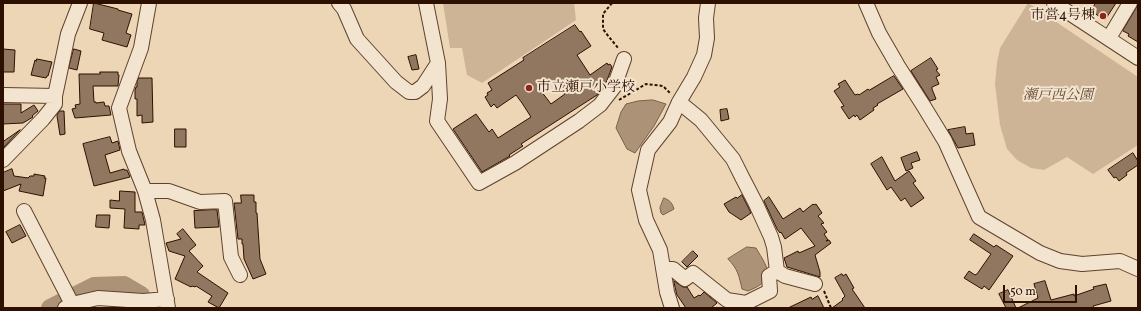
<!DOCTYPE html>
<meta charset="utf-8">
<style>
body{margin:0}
#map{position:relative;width:1141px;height:311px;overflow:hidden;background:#edd6b6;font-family:Vollkorn,serif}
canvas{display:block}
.frame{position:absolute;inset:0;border:4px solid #2e1000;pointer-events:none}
.scale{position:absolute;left:1003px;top:285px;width:74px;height:18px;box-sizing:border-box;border:2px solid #2e1000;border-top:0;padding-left:5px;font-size:12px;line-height:14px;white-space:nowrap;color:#2e1000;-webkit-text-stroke:3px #f3e4d0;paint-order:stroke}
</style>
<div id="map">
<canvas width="1141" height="311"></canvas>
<div class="frame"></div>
<div class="scale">50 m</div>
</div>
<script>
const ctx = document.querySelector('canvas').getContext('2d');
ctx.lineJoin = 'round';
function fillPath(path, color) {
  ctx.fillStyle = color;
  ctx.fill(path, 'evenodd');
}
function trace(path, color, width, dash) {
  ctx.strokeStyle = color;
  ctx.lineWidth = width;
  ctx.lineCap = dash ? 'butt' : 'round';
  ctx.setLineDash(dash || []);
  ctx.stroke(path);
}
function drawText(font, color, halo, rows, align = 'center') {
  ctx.font = font + ' Vollkorn,"Noto Serif JP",serif';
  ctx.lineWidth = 4;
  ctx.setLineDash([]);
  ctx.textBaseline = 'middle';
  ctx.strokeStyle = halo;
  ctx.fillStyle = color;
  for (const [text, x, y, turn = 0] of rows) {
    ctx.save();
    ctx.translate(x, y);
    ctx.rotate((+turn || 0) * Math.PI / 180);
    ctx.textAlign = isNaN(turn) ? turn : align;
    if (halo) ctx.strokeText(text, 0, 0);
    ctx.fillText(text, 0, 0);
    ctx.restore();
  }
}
fillPath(new Path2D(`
 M443,3H574L576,20L482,83L467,75L462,48H450Z
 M1028,3L1138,77V145L1093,174L1067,157L1044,170L1031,168L1017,160L1007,149L1000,125L995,84L997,63L1000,48Z`), '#cdb497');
const water = new Path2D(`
 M653,100L666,104L654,126L635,153L627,149L616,128L621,112L626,104L638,101Z
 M664,198C669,200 672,202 674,209L663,215L661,213L660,208Z
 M747,247L756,248C769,270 777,279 748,291L742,289C739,276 738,269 728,259Z`);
fillPath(water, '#ac9378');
trace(water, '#7a5f48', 1);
trace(new Path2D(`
 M50,308L94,286L124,285L141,295`), '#ac9378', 18);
const building = new Path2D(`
 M94,3L118,9V10L132,14L126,33L131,35L127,47L102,40L104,33L90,29Z
 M1096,3H1116L1105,20L1091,11Z
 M1138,5V42L1128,36L1129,34L1123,31Z
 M575,25L580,32L581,31L591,46L577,55L590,75L607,63L608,65L610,64L612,67L606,83L597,95L521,144L523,146L509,155L510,156L482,172L453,129L476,114L489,132L492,129L498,138L531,117L522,103L516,95L497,108L494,104L491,107L485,97L488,95L487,93L492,90L488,83L524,60L523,58ZM557,80L565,94L551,104L541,91Z
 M3,49L15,50L14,72H3Z
 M74,49L81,51L77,70L69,68Z
 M416,55L419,69L412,70L408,57Z
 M931,58L938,69L936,70L940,75L936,77L939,84L932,87V89L936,99L930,101L911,71Z
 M37,59L52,62L48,76H47L46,78L31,75L35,60L36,61Z
 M100,72H118V75H119L118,86H93L94,102H96V103L104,102L105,106H109L111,115L75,118L72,109L76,108L75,105L80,104L79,74H100Z
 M894,76L903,89L877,104L878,105L873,108L874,110L860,120L857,115L855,117L854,115L849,119L841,107L844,106L834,91L840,87L838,84L845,80L855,95L858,94L859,95L868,89L869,90Z
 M139,78H152L153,122L142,123V115L137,116V99H135V90L136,87H137V82Z
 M3,104H21V113L34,105L38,111L32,116L33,117L23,123L3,124Z
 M727,109L729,119L721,121L720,110Z
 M60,111H64L65,134L60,135L57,116Z
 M965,127L966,134L973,133L975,145L958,148L948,130Z
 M175,129H186V147H175Z
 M20,130L3,148V142Z
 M110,137L112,143L118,141L120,150L105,155L110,173L124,169V170H127L130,177L94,186L83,144Z
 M917,152L920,160L911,163L913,168L906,171L901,158Z
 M1133,153L1138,161V165L1126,173L1127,175L1119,181L1116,177L1114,178L1108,170Z
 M882,157L895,181L909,171L916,181L913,183L924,198L911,207L905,198L901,201L891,187L887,190L871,164Z
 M12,169L14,176L28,178L30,176H34V174L45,176L44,178H46L43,196L19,191L21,184L3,191V173Z
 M120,191L135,192V212H142L145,225H139V229L124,228L125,209L110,208V200L119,201Z
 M241,195H254V202H256V213H257L260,259L266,274L253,279L244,259L243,244H242V239H238L234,203H241Z
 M742,195L751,213L741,220L729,212L724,204L736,197L737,198Z
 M769,197L783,219L800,208L803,212L813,204L814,205L816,204L822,213L818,216L824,223L821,224L827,232L824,234L828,240L826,241L829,240L831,243L815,255L820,272V277L787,267L784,258L798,251L799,253L815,246L801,228L785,239L781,232L780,233L777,229L764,201Z
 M217,210L219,227L195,228L194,211Z
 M97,215H110L109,228L96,227Z
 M20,225L26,236L12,243L6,232Z
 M183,229L196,245L189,251L203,266L197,272L228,293L219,308L208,302L212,296L196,286L195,287L192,286L191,287L175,279L185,256L169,251L166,243L181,239L177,234Z
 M974,234L994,247L996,245L1013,256L989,290L984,286L982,289L964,278L969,271L975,275L977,274L991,254L970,240Z
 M693,251L698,256L687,267L682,262Z
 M842,274L843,276L846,274L854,288L852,289L865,308H832L843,300L842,299L845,296L835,278Z
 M674,281L683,287H687L694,298L699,295L700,296L704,292L717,303L711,308H686L677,295Z
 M1045,281L1051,300L1074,294V296L1094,289L1093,287L1106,284L1111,301L1093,306L1094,308H1018L1038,298L1034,284Z
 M1008,290L1016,308H1006L999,294Z
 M818,296L824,308H788L811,297L812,299Z`);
fillPath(building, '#91775f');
trace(building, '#2e1000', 1);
const minor = new Path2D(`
 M149,3L141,48L119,108L129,151L145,191L153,220L168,308
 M339,3L344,9L357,39L396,82L409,92H415L423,86L438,63
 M426,3L438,63L440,99L437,121L479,183L515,163L579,121L600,105L614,87L624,59
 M866,3L879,33L898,66L923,105L945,141L979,217L1040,253L1060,261L1082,264L1120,261L1138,269
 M1054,3L1138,58
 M1112,33L1130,3
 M4,95L55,96
 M3,160L43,119L55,104V96L68,34L80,3
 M145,191H169L200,202L225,201L231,257L240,275
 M24,211L72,304
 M663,269H673L685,279L693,273L727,300L746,303L770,291L769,276L777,271L774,247L771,237L756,204L742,177L733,159L701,120L679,102
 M777,271L785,276L815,284
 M65,308L72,304L98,298L143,301L167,299
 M672,308L667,292L660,250L646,220L639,190L648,150L670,122L679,102L694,77L704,55L707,38L706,18L708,3`);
trace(minor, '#5e422e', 16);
trace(new Path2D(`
 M612,3L603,14V29L609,37L619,49
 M619,100L646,84L663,86L671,94
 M824,291L831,308`), '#2e1000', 2, [3, 2]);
trace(minor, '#f3e4d0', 14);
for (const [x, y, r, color] of [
 [1103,16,4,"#8f2418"],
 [529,88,4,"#8f2418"]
]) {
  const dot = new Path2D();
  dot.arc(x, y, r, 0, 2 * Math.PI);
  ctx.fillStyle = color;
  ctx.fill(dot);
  trace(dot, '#f3e4d0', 1.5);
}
drawText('14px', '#2e1000', '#f3e4d0', [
 ["市営4号棟",1095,16],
 ["市立瀬戸小学校",537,88,"left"]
], 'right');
drawText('italic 14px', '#664935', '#f3e4d0', [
 ["瀬戸西公園",1058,96]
]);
</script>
